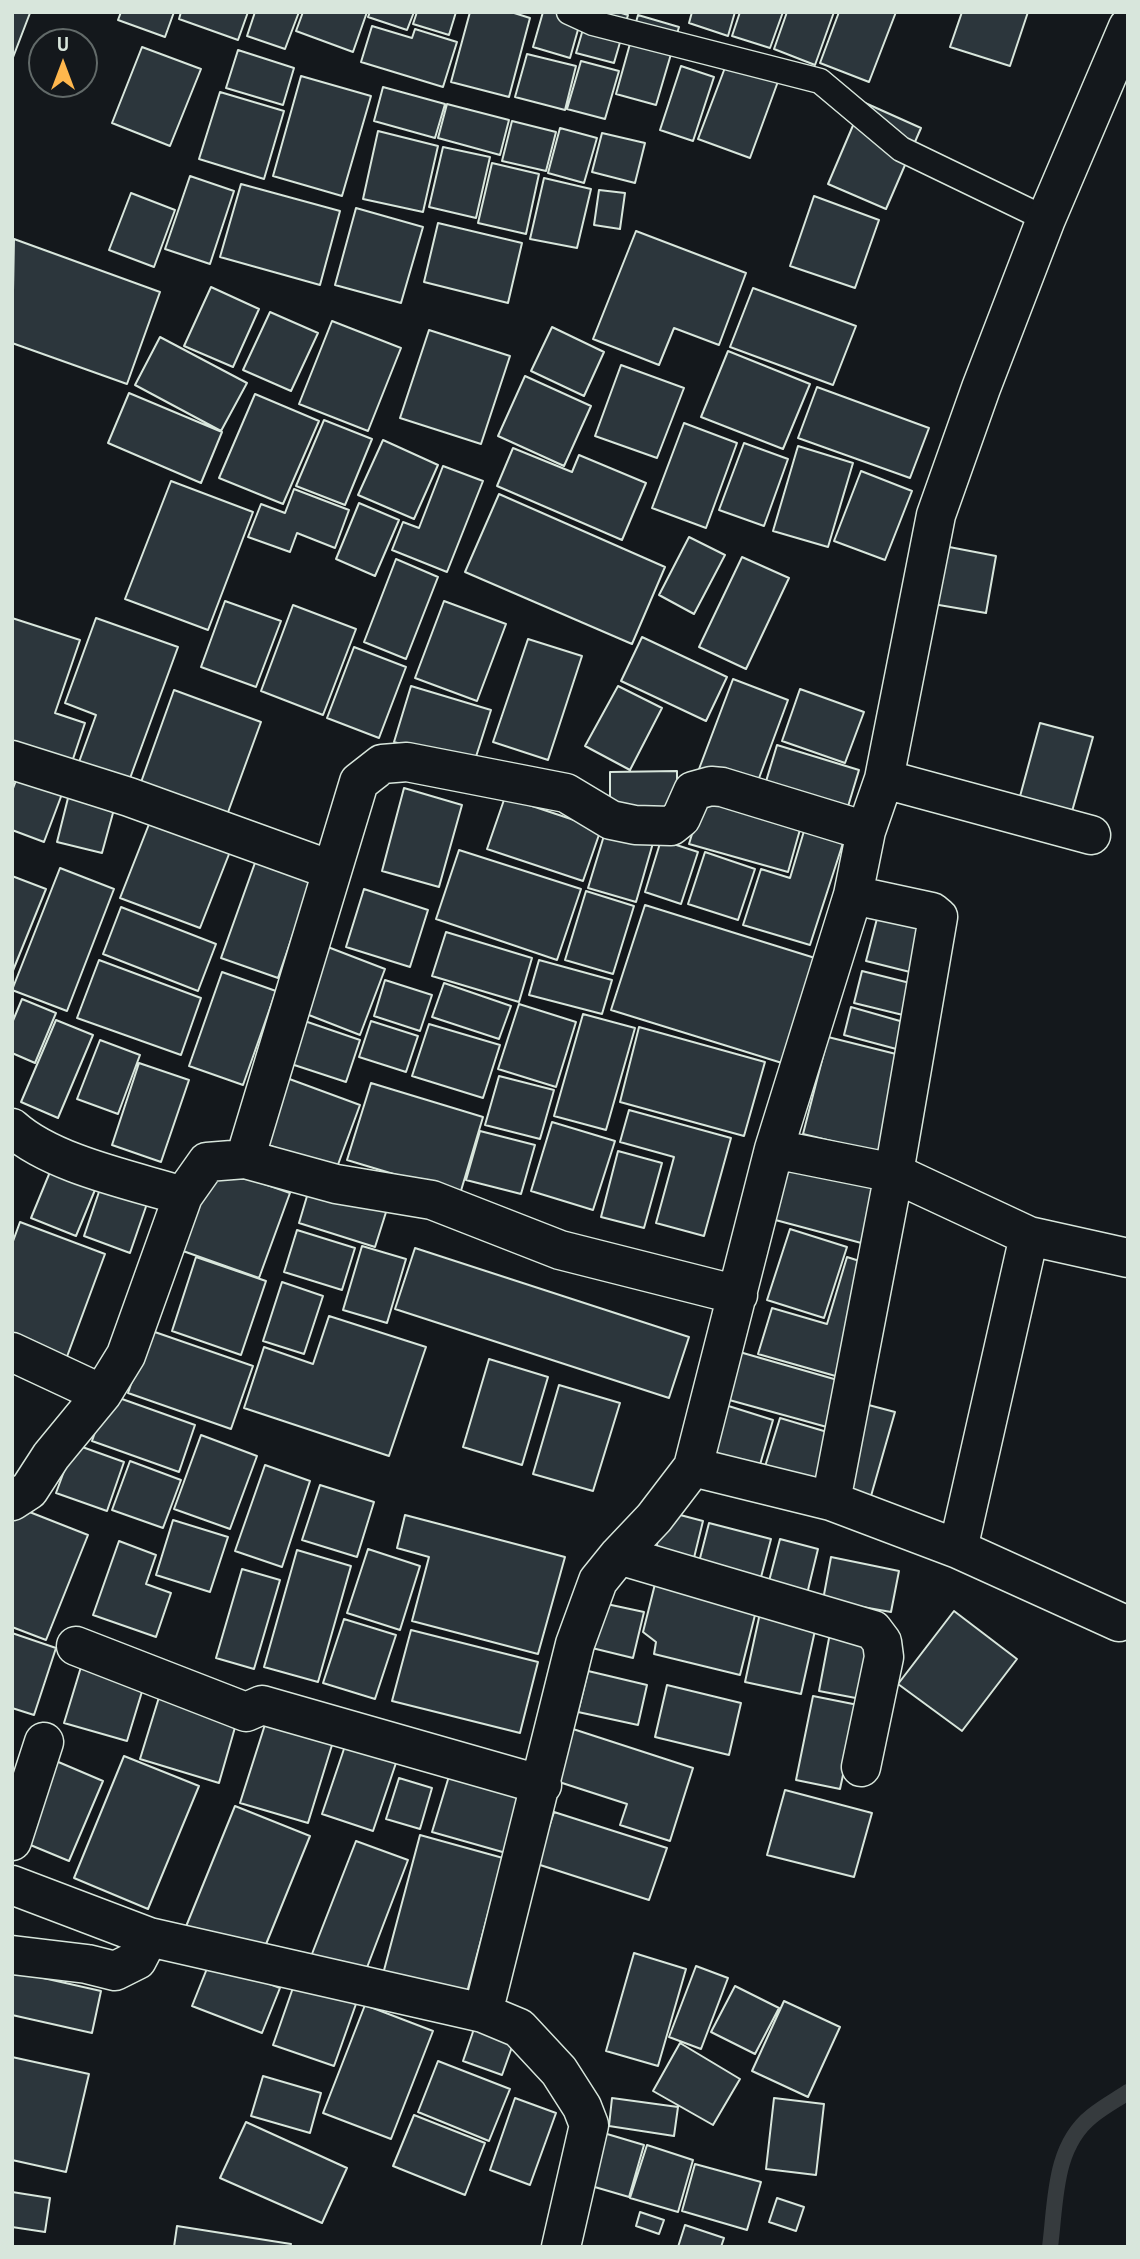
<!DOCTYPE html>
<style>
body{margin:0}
#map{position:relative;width:1140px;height:2259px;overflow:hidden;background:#14181c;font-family:"PT Sans",sans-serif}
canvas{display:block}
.frame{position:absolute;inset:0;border:14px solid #d8e6dc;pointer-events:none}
.north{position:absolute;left:28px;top:28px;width:70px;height:70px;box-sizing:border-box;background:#14181c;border:2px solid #626a69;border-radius:50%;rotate:0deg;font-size:19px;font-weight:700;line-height:28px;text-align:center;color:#d8e6dc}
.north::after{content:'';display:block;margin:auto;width:24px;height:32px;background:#ffb74d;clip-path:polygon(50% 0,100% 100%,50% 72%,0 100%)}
</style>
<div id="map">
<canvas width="1140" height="2259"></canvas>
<div class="frame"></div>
<div class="north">U</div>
</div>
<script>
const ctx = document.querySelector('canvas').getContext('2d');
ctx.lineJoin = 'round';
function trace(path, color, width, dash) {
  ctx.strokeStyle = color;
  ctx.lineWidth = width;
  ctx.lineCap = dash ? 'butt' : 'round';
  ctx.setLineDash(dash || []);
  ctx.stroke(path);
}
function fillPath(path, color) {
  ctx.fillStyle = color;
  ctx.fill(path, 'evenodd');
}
trace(new Path2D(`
 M1050,2247C1056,2202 1053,2147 1092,2116C1103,2107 1116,2100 1128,2092`), '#363b3e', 16);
const building = new Path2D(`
 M12,12L30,13L12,60Z
 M121,12H174L165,37L118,20Z
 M181,12H248L238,40L179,19Z
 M255,12H299L285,49L247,36Z
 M303,12H367L353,52L296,31Z
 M370,12H414L407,30L368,17Z
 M417,12H456L449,35L413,24Z
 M470,12H511L530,18L509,97L451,82Z
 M543,12H583L570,58L533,47Z
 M588,12H618L628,15L614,63L576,53Z
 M692,12H735L728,36L689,23Z
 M740,12H783L770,48L732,36Z
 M787,12H834L815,65L774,49Z
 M839,12H896L869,82L820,63Z
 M962,12H1028L1010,66L950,47Z
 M638,15L679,27L656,105L616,94Z
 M372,26L412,38L415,29L457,42L443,87L361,62Z
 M142,47L201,69L170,146L112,123Z
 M238,50L294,68L283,105L226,88Z
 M527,54L576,66L565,110L515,97Z
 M729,57L780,76L750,158L698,139Z
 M581,61L619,71L605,119L567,109Z
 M681,66L714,77L693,141L660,130Z
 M301,76L371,96L342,196L273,176Z
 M383,87L445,104L435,138L374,121Z
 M220,92L284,111L264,179L199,159Z
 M863,102L921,128L886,209L828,184Z
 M447,104L509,120L500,155L438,138Z
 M512,121L556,132L546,171L502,161Z
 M560,128L597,138L584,183L548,173Z
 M378,131L438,146L423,212L363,199Z
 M602,133L645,143L635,183L592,172Z
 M443,147L490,157L476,218L429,207Z
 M492,163L539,174L526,234L478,223Z
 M190,176L234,191L210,264L165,249Z
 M544,178L591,189L577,248L530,239Z
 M241,184L340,211L320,285L220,257Z
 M599,190L625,193L620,229L594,225Z
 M131,193L175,210L154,267L109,250Z
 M814,196L879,220L855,288L790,266Z
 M356,208L423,227L401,303L335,285Z
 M438,223L522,243L508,303L424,282Z
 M636,231L746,273L719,345L674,328L659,365L593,339Z
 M14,239L160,292L127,384L12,343Z
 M211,287L259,309L233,367L184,346Z
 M753,288L856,326L833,385L730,347Z
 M270,312L318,333L291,391L243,370Z
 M332,321L401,348L368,431L299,404Z
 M552,327L604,352L584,396L531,371Z
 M429,330L510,356L481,444L400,418Z
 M160,337L247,383L221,431L135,385Z
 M728,351L810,384L783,449L701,417Z
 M621,365L684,388L657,458L595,436Z
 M525,376L591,406L564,466L498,436Z
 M817,387L929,428L910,478L798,438Z
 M129,393L222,432L201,483L108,443Z
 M255,394L319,421L283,504L219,478Z
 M324,420L372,439L345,505L296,486Z
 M684,423L737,443L706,528L652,508Z
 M383,440L438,465L414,519L358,495Z
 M744,443L788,459L764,526L719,510Z
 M798,446L853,463L828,547L773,531Z
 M513,448L572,472L579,455L646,483L622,540L497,486Z
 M443,466L483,481L447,572L392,550L403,522L419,528Z
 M861,471L912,491L885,560L834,541Z
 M171,481L253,512L208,630L125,599Z
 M294,489L349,510L335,548L297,533L290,552L248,537L261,504L285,513Z
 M499,494L665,567L632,644L465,572Z
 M359,503L399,520L375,576L336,559Z
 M689,537L725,555L694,614L659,595Z
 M944,546L996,556L986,613L933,604Z
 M742,557L789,578L746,669L699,647Z
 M396,559L438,577L406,659L364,642Z
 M225,601L281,621L256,687L201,667Z
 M444,601L506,624L477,701L415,678Z
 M293,605L356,629L323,715L261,691Z
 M12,618L80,640L55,713L85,723L69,771L12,753Z
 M96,618L178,647L129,781L79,762L96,715L65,703Z
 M642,637L727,677L706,721L621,681Z
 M528,639L582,656L548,760L493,742Z
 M354,647L406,667L379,738L327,718Z
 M733,679L788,700L755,789L699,769Z
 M411,686L491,710L473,766L394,742Z
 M618,686L662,708L630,770L585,746Z
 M800,689L864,712L845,763L782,741Z
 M174,690L261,722L227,815L140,785Z
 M1040,723L1093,737L1071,815L1019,800Z
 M777,745L859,770L846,813L764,788Z
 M20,770L65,786L44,842L12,830V791Z
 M677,771V815H610V772Z
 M404,788L462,805L439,887L382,871Z
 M70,790L116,802L102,853L57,842Z
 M705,791L803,819L788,872L689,844Z
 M505,797L601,829L583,881L487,849Z
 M153,814L233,844L200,928L120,898Z
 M606,829L653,843L636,902L588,888Z
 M804,831L843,843L810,945L743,925L761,869L790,878Z
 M661,840L698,852L681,904L645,892Z
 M459,850L581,889L557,960L436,919Z
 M705,852L755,869L738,920L688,904Z
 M256,860L312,879L278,978L221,958Z
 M60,868L114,889L67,1011L12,990Z
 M12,876L46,889L12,973Z
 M364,889L428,910L410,967L346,947Z
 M586,891L634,906L613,974L565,960Z
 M645,905L815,958L782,1063L611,1010Z
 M121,907L216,944L198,991L103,954Z
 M880,907L932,920L918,974L866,961Z
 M446,932L532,958L519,1002L432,976Z
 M320,944L385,969L360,1035L296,1010Z
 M99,960L201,998L181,1055L77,1018Z
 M539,960L612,980L602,1014L529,995Z
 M862,971L918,985L911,1017L854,1003Z
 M222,972L276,991L243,1085L189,1066Z
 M385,980L432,995L420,1031L374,1016Z
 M444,983L511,1006L499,1039L432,1017Z
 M22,999L56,1013L35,1063L12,1053V1023Z
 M519,1004L576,1022L556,1087L498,1069Z
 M851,1007L907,1023L900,1050L844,1035Z
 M583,1014L635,1028L606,1130L554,1116Z
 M293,1017L360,1040L346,1082L279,1060Z
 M56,1020L93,1035L58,1118L21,1102Z
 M371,1021L418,1036L406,1072L359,1057Z
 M429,1024L500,1045L483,1098L412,1076Z
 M639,1027L765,1062L744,1136L620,1102Z
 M828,1037L908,1057L884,1154L803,1134Z
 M100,1040L140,1055L118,1114L77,1099Z
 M139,1063L189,1080L161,1162L112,1145Z
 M499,1076L554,1090L540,1139L485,1125Z
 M284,1077L360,1105L336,1170L260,1142Z
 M371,1083L483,1117L460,1194L347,1160Z
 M629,1110L731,1138L704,1236L656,1223L674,1157L620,1142Z
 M552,1122L615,1141L593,1210L531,1191Z
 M480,1131L535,1145L521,1194L466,1180Z
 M618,1151L662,1163L644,1228L601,1217Z
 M784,1158L880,1183L865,1244L768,1218Z
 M213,1166L290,1193L259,1278L183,1251Z
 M52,1167L97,1185L76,1236L31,1218Z
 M103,1180L150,1195L130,1253L84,1236Z
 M310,1186L387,1209L375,1247L299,1223Z
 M20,1222L105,1254L65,1362L12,1343V1244Z
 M790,1229L847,1247L824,1318L767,1300Z
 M297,1230L355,1248L342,1290L284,1272Z
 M362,1246L406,1259L387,1323L343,1310Z
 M415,1248L689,1337L669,1398L395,1309Z
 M196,1257L266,1281L241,1355L172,1331Z
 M847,1257L872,1265L839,1377L758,1354L772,1308L827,1324Z
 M282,1282L323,1296L304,1354L263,1341Z
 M329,1316L426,1347L389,1456L244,1408L264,1347L313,1364Z
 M149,1330L253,1366L231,1429L128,1393Z
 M736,1351L848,1383L834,1429L722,1398Z
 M489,1359L548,1377L522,1465L463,1447Z
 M559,1385L620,1403L593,1491L533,1474Z
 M108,1394L195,1425L179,1472L92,1441Z
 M719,1403L773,1420L757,1475L702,1459Z
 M861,1403L895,1412L869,1503L836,1494Z
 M780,1418L834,1434L817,1489L763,1473Z
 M201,1435L257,1456L230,1529L174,1509Z
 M74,1444L124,1462L107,1511L56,1493Z
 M130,1461L181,1480L163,1528L112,1510Z
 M265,1465L310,1481L282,1567L235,1551Z
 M320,1485L374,1502L357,1557L302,1540Z
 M27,1511L88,1535L46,1640L12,1627V1513Z
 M665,1511L703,1521L692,1566L654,1557Z
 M405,1515L565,1557L538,1654L412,1621L429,1557L397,1548Z
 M173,1520L228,1537L210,1592L156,1575Z
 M709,1523L771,1539L760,1581L698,1566Z
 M780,1539L818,1549L807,1594L768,1585Z
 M119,1541L156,1555L146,1584L171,1593L156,1637L93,1615Z
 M368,1549L420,1566L400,1630L347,1613Z
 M297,1550L351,1566L318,1682L264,1667Z
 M831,1557L899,1571L891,1612L823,1600Z
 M242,1569L280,1580L254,1669L216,1658Z
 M655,1584L757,1607L740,1675L654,1654L656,1642L643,1632Z
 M602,1603L644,1612L633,1658L592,1648Z
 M954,1611L1017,1659L962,1731L898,1684Z
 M760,1613L816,1626L801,1694L745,1682Z
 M344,1619L396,1635L375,1699L323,1683Z
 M411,1630L538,1662L520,1733L392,1701Z
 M12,1633L56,1648L34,1715L12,1708Z
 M830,1633L872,1641L861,1699L819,1691Z
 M81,1667L144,1685L127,1741L64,1723Z
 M588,1671L647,1685L638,1725L578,1712Z
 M667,1685L741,1703L729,1755L655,1737Z
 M160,1694L238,1717L219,1783L140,1759Z
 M813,1696L858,1705L840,1789L796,1780Z
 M269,1712L336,1732L308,1823L240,1803Z
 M573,1729L693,1768L670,1841L620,1825L627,1804L556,1781Z
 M347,1740L398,1757L373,1831L322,1814Z
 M124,1756L199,1786L148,1909L74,1878Z
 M49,1758L103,1781L69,1861L16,1839Z
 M453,1763L526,1785L506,1853L432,1832Z
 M399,1778L432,1788L420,1829L386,1819Z
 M785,1790L872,1813L854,1877L767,1855Z
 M235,1806L310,1836L260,1959L185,1929Z
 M554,1812L667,1848L649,1900L537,1864Z
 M420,1835L503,1858L466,1996L383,1974Z
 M356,1841L408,1860L363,1978L310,1959Z
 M634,1953L686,1969L658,2066L606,2051Z
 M210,1961L280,1988L262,2033L192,2006Z
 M696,1966L728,1978L701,2049L669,2037Z
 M12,1971L101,1991L92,2033L12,2015Z
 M295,1982L356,2004L334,2066L273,2045Z
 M735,1986L779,2008L755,2054L711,2032Z
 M784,2001L840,2027L808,2097L752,2071Z
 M365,2005L433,2031L391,2139L323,2113Z
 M477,2020L517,2033L502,2075L463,2061Z
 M680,2043L740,2079L713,2125L653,2091Z
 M12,2057L89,2074L66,2172L12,2160Z
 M438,2061L510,2089L489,2141L418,2112Z
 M263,2076L321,2093L310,2133L251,2116Z
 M515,2098L556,2113L530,2185L490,2170Z
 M612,2098L678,2107L674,2136L609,2126Z
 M774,2098L824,2104L816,2175L766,2169Z
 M414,2115L485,2143L465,2195L393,2166Z
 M246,2122L347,2168L322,2223L220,2178Z
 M597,2131L644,2145L629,2197L581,2183Z
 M647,2145L693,2160L678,2212L630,2198Z
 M695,2164L761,2182L747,2230L682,2211Z
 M12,2192L50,2198L45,2232L12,2227Z
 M777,2198L804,2207L796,2231L769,2222Z
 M640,2212L664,2220L659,2234L636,2226Z
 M685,2225L724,2238L721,2247H678Z
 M177,2226L291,2244L290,2247H174Z`);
fillPath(building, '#2c363c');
trace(building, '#d8e6dc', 2);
const lane = new Path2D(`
 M569,12L593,23L820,81L901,149L1046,219`);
const street = new Path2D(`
 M12,760L129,797L331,870
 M884,779L1091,835
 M12,1128C52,1164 131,1180 183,1196
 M774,1149L894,1173L1029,1236L1128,1258
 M245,1159L336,1184L432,1200L560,1250L738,1295
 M12,1352L102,1394
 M693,1467L831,1501L958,1549L1119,1622
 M12,1501L29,1490L51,1456L102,1394L126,1355L183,1196L207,1162L245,1159L359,782L382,764L407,762L566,793L611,820L635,825L671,826L681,818L693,791L711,786L722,787L866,831
 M831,1501L894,1173L938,917L932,912L853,895
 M958,1549L1029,1236
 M619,1555L873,1630L882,1642L884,1657L861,1767
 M76,1646L246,1712L262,1705L542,1785
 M12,1841L44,1742
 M12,1885L149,1937L483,2013
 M12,1955L87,1964L115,1971L137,1960L149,1937
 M561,2247L589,2125L582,2107L559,2071L519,2028L483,2013L575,1644L598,1581L619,1555L654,1518L693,1467L774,1149L853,895L866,831L884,779L936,515L981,388L1046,219L1128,27`);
trace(lane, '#d8e6dc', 27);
trace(street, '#d8e6dc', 41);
trace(lane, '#14181c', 24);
trace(street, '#14181c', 38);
</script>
